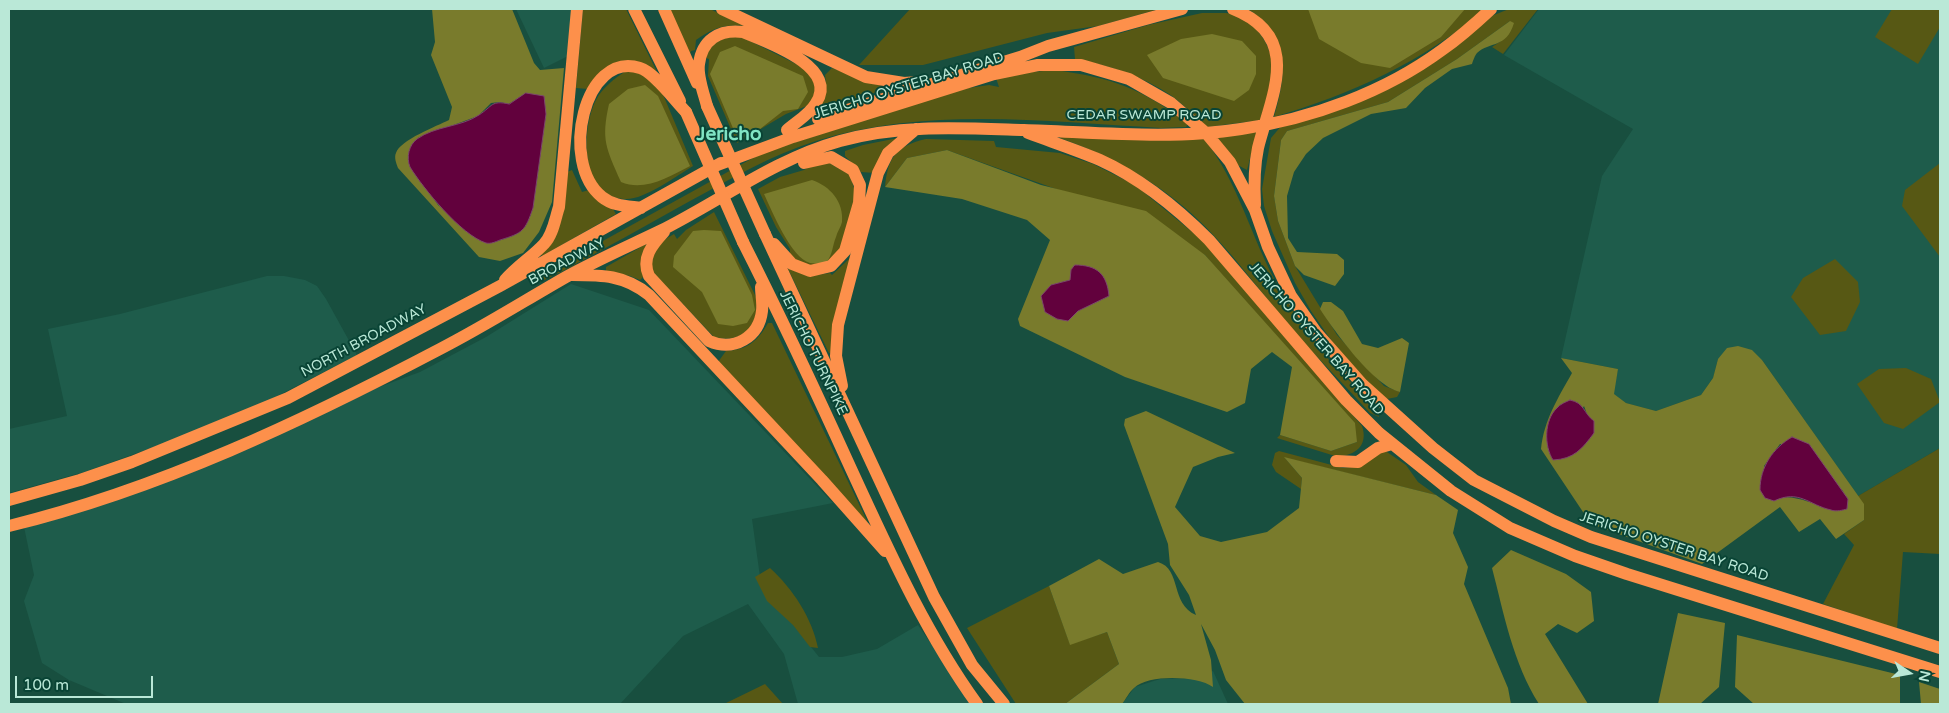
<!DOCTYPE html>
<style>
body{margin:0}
#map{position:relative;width:1949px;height:713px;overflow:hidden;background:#184f3f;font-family:"Varela Round",sans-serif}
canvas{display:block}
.frame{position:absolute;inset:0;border:10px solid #bae8d7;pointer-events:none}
.north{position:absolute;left:1884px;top:648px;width:50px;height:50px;-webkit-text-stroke:4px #094435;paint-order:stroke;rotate:102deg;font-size:14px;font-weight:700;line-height:20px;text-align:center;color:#bae8d7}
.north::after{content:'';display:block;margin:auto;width:18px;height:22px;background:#bae8d7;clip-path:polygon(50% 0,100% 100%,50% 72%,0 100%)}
.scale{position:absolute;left:15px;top:676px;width:138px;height:22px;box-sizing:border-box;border:2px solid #bae8d7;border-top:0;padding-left:6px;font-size:15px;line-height:18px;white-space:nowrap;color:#bae8d7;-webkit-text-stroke:4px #094435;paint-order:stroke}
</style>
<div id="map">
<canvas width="1949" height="713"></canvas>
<div class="frame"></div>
<div class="north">N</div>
<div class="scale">100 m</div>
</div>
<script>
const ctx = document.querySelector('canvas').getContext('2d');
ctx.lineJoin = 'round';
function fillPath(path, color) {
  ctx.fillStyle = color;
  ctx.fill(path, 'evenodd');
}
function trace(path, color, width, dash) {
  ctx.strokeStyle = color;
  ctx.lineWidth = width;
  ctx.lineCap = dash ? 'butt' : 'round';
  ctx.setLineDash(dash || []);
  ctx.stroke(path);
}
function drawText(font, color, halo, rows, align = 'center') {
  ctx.font = font + ' "Varela Round",sans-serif';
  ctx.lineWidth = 4;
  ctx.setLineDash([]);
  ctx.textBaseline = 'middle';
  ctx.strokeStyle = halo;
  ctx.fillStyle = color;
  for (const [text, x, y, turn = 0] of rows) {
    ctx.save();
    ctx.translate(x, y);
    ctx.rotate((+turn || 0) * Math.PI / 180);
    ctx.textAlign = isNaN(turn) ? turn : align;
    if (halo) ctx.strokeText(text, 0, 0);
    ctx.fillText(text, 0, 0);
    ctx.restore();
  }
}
fillPath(new Path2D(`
 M516,9H574L572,54L544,68Z
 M1539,9H1940V448L1858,496L1762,360L1718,359L1713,378L1701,395L1656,411L1626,403L1613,394L1618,369L1561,358L1602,176L1633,129L1504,55Z
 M267,276H284L305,280L317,286L326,299L357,355L252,409L165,443L84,472L9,493V429L67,416L48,329L120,314Z
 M571,284L649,310L833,503L752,519L761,584L819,657H842L877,649L918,625L973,704H798L784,654L748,604L683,636L620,704H126L69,680L42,663L24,601L34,575L23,522L87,503L314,411L420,372L486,337Z
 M1213,671L1228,704H1122L1135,687L1160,679L1196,678Z`), '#1e5c4b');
fillPath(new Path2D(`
 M583,9H626L656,70L653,72C626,49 606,65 588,89L576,88Z
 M669,9H710L745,26C724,24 713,28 696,40L695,50L691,51L690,54Z
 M910,9H1159L1098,26L1047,33L923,65H859Z
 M1247,9H1485C1423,62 1351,94 1274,117C1284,83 1291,47 1262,21C1257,16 1253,11 1247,9Z
 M1509,9H1538L1503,54L1492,47L1501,41L1510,21L1457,59L1388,102L1287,131L1281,140L1274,196L1278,221L1295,266L1337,335L1384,386L1400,392L1397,397L1387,399L1381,396L1338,350L1311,311L1295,283L1272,231L1264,206L1262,189L1271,138L1282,125L1350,101L1479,21Z
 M1892,9H1940V27L1918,64L1875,37Z
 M1202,13C1210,13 1218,13 1226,13C1257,17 1276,51 1273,79C1271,93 1265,107 1261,120L1207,127C1196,117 1184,105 1172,96C1143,76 1108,65 1075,59L1074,47L1148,25Z
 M732,36L744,38L808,70L818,86L812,104L786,114L737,143L708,76L709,59L706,58C710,44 719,40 732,36Z
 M832,68L882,86L883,90L819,111L818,108C825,97 827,88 825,75Z
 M1055,70C1112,78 1142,88 1188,124L1186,127L1161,128C1046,122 929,106 816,141C771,155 731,179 690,201C647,225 604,249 561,272L542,281L540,278L563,263L762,153L955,90L989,85L999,87L996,78L1019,73Z
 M626,71L642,73L662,92L693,166C676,176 643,201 624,199C580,196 581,129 596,100C602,88 615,78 626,71Z
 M1257,132L1247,170L1234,163L1217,139L1218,136Z
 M1061,134L1203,137C1240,185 1250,236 1278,286C1293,314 1313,339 1332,364C1342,377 1380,403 1379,417L1370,413C1346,386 1319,360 1295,333C1261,293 1230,248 1191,213C1153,179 1108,155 1060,138Z
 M898,138L875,173L861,172L845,156V151L863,145Z
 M926,139L994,141L996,147L1060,153L1093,164L1135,185L1208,245L1362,426C1369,446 1354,457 1335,456L1277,438L1280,435L1331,451L1357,442L1205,255L1056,189L947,150L907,158L885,187C888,157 896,146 926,139Z
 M826,161L850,175L856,195L840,251L832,261L809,267L790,257V249L776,227L758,189L780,177L804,170L815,163Z
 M1940,163V257L1902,206L1905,190Z
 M572,170L582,192L589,190L613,209L616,214L542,256L541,254C566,222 565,211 567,172Z
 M714,212L757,299L755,324C742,337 733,341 714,337L651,270C654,249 655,245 674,234L677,239L686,230Z
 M646,244L644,276L640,280L630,276L606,271V267Z
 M850,258L834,352L829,353L788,269L790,267L817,275L830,273L832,275Z
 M1835,259L1858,282L1860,302L1846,331L1820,335L1791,297L1803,278Z
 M768,323H772L868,523L718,362L726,351C747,350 758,341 768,323Z
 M1906,368L1931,379L1940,402L1903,429L1884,423L1857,384L1879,369Z
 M1940,448V554L1903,552L1897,629L1823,604L1854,545L1844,534L1864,520L1858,496Z
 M1384,450L1406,465L1418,482L1436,495L1285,458L1302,478L1301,489L1276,472L1272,465L1275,453L1279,451L1343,468L1354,467Z
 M770,568C793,589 812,618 818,648L810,647L793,625L767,601L755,577Z
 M1049,586L1070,644L1107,632L1119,664L1065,704H1016L967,628Z
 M765,684L783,704H724L726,703Z`), '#575814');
fillPath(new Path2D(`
 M432,9H512L534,63L540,70L564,68L552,202L539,232L523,253L500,261L479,257L398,168C396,163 394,157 396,153C400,140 437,126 449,120L452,107L431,55L435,42ZM526,93L546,114L533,208C525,231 523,233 501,240C495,242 491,244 485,242L438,205L425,186L418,138L478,116L491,103L500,102L509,104Z
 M1308,9H1465L1441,37L1390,68L1361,63L1319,39Z
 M1510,21L1514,23C1506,49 1490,41 1477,53C1475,55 1473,61 1472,64L1452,69L1425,88L1406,108L1371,114L1323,138L1306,154L1294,172L1287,196L1288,238L1297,252L1337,254L1344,260V274L1335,286L1304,275L1295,266L1278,221L1274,196L1281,140L1287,131L1388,102L1457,59Z
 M1212,34L1242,41L1256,56V74L1249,90L1234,101L1163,78L1147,55L1181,39Z
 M735,46L803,76L808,92L798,109L783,111L760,129L738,140L710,74L720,52Z
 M645,85L658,96L690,166C669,177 644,192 621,182C606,148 601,140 609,104L628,89Z
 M947,150L1041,185L1146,211L1205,255L1355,423L1357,442L1331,451L1280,435L1292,367L1272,352L1251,369L1245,403L1227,412L1125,377L1020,326L1018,319L1050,240L1027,220L962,199L885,187L907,158ZM1070,280L1109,296L1078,311L1068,321L1051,285Z
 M812,180C830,186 844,202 842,222C841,227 837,232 836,237C832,247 833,254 826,263C821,263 814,264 810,263C791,258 772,211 764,194Z
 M704,230L721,231L752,295L755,310L747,323L733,326L718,324L702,292L673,267L674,256L693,231Z
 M1323,302H1331L1343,311L1362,344L1378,348L1402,338L1409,343L1400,392C1374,386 1335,332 1320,309Z
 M1738,346L1752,350L1762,360L1864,504V520L1836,539L1820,519L1799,532L1780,507L1702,564L1591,524L1541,449C1544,420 1558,398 1572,373L1561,358L1618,369L1614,394L1626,403L1656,411L1701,395L1713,378L1718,359L1727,348ZM1584,406L1588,417L1553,460ZM1780,444H1809L1834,482L1843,491L1847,509C1824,512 1808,497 1783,497L1764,466Z
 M1146,411L1235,453L1218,457L1193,467L1175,507L1200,536L1221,542L1267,532L1299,508L1302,478L1284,457L1436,495L1458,510L1453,533L1468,567L1464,584L1508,688L1511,704H1245L1226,680L1215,650L1201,624L1211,660L1213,687C1197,676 1149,674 1134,688C1129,692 1126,699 1122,704H1065L1119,664L1107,632L1070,645L1049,586L1099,559L1123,574L1158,562C1182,569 1170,604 1196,615L1189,595L1170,565L1168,544L1124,425L1125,419Z
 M1511,550L1566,574L1591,592L1594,621L1577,633L1558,624L1545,634L1588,704H1539C1513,663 1504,614 1492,568Z
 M1678,613L1725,623L1719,687L1700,704H1658Z
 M1737,635L1900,675V704H1754L1735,687Z
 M1919,682L1940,689V704H1921Z`), '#797b2c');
const water = new Path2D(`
 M526,93L544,96L546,114L533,208C525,231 523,233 500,240C495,242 491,244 486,243C461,235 423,188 410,167C406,157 409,145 417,139C435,126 461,127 479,115C493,106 491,100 509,104Z
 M1075,265C1097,265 1107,274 1109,296L1078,311L1068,321L1057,319L1045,312L1041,296L1051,285L1070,280L1071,270Z
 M1570,400C1585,403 1583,413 1594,421V433C1582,449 1574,459 1553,460C1544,446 1544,420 1557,408C1560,404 1566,402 1570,400Z
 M1792,437L1809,444L1848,499L1847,509C1843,510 1836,512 1831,510C1809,505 1799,489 1774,501L1765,498L1760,490C1760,467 1773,448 1792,437Z`);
fillPath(water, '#62013d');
trace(water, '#7c466b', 1);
trace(new Path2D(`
 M634,9L680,101
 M664,9L697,83
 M722,9L866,77L904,83L918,82
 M1233,9C1304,37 1271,96 1258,148C1254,167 1254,186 1255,205
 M707,106C704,94 697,76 699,64C702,40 719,29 743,32C767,42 840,67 816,103C810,114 796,122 787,130
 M818,119L1020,57L1048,46L1182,9
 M1028,133C1052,142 1077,150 1100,160C1142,179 1177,208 1209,240L1346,400L1379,433L1451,491L1510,528L1575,556L1627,574L1940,672
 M715,166L793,137L994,74L1038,65H1081L1129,79L1171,103L1206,133L1230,162L1255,210L1268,247L1291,296L1316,332L1362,384L1433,448L1474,480L1554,521L1591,537L1940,648
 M641,208C627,206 613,206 602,197C559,163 584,50 640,68C654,72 675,101 686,112
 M664,232C652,245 641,258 649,276L709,341C734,352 759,337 762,311C763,303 761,294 761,287
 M765,234L934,597L972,665L1004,704
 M743,242C781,317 817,394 852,471C889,551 925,632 977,704
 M774,244L792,264L810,271L831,266L845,251L859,203L860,185L853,170L831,157L804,163
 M572,275C602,275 625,275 649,295L822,480L885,551
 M505,280C517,266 532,257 544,244C553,235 555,219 559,207L577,9
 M842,386L836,356L838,325L878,173L888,153L916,129
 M1336,461L1358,462L1378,448L1392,444
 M9,500L80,480L132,462L288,398L500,286L721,163
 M9,526C160,489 303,421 440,349C483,327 524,301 566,277C597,260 629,246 660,231C720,201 775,159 840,141C900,124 962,128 1024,130C1093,132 1173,140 1241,129C1311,119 1385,92 1442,50C1459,38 1476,23 1491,9`), '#fd904b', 12);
trace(new Path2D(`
 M707,106L765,234
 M686,112L743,242`), '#fd904b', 12);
drawText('14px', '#bae8d7', '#094435', [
 ["JERICHO OYSTER BAY ROAD",909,86,-17],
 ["CEDAR SWAMP ROAD",1144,115],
 ["BROADWAY",567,262,-28],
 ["JERICHO OYSTER BAY ROAD",1316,339,49],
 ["NORTH BROADWAY",364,341,-28],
 ["JERICHO TURNPIKE",813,353,64],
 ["JERICHO OYSTER BAY ROAD",1674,547,18]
]);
drawText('bold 19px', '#81e4c4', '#094435', [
 ["Jericho",729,135]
]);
</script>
